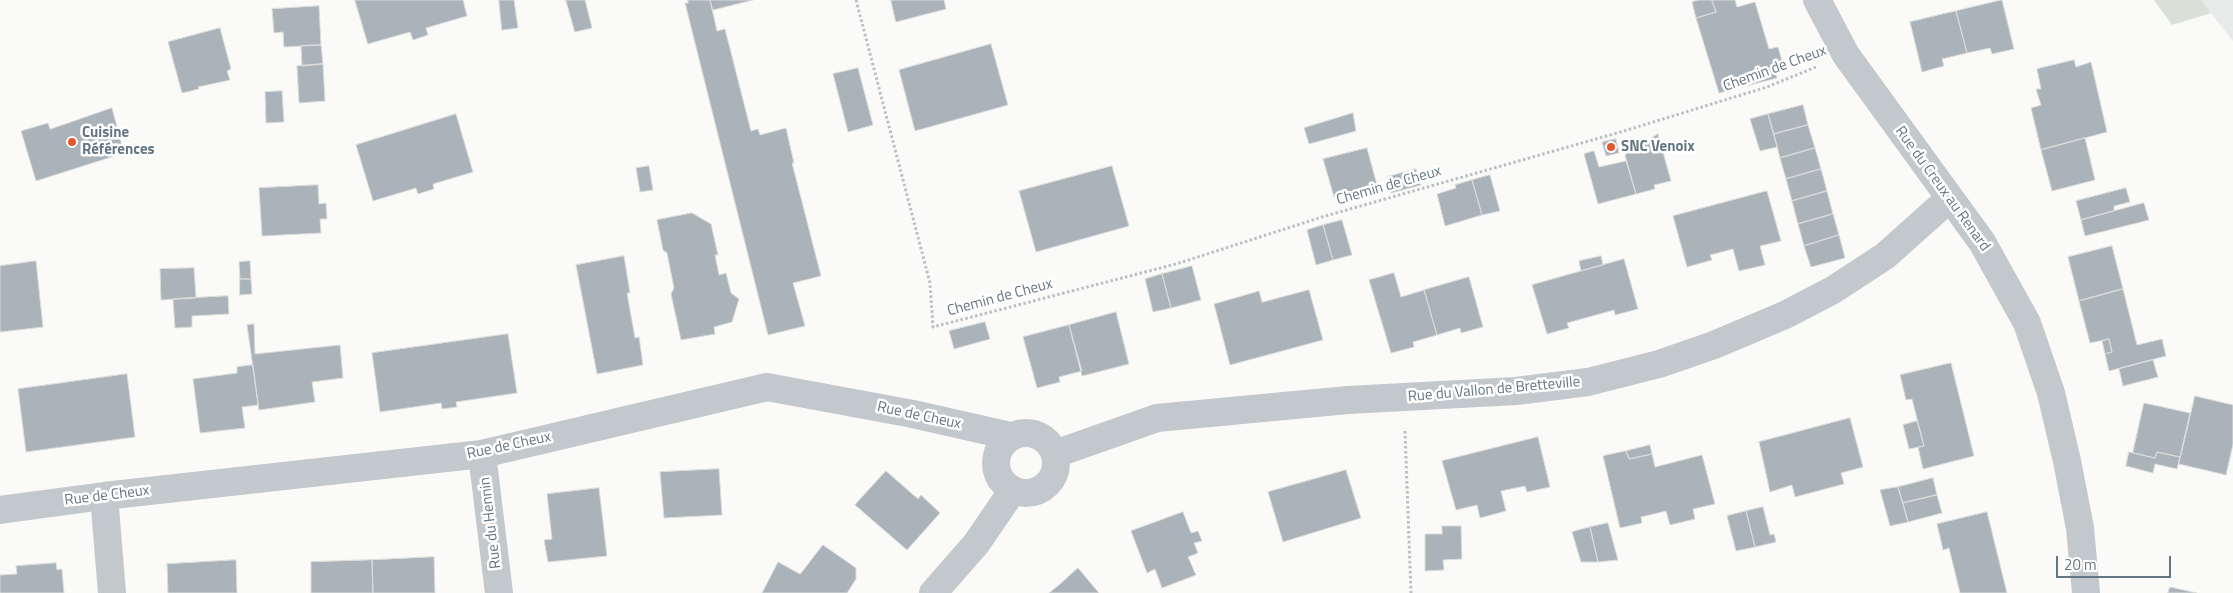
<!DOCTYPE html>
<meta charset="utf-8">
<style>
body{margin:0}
#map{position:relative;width:2233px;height:593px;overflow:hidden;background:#fafaf8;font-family:"Titillium Web",sans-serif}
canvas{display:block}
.scale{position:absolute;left:2056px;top:556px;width:115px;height:22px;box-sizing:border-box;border:2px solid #657683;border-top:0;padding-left:6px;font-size:15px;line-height:18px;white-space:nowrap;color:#657683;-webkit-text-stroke:4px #fff;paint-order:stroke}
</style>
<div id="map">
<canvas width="2233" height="593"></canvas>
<div class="scale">20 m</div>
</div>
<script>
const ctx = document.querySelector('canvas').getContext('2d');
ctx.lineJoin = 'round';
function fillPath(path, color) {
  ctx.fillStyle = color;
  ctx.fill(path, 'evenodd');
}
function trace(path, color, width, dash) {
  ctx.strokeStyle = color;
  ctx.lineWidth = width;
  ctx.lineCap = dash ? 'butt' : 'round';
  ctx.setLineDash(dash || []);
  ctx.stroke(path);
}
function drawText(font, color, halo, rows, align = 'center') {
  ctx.font = font + ' "Titillium Web",sans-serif';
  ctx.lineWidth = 5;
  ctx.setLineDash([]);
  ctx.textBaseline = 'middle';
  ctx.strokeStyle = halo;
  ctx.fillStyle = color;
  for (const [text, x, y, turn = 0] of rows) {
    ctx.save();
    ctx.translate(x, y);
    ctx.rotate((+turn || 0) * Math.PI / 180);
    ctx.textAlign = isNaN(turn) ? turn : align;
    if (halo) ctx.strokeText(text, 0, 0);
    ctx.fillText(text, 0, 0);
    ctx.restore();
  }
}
fillPath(new Path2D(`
 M2201,0H2233V41L2211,13Z`), '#e8e9e9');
fillPath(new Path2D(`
 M2154,0H2201L2211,13L2172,25Z`), '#dadfd7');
const building = new Path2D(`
 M355,0H463L467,16L426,28L428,35L413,40L410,32L368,44Z
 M499,0H514L518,28L502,30Z
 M566,0H585L592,28L575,32Z
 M688,0H710L717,31L725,29L751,131L758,129L760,135L786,128L794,163H792L821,276L793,283L805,326L768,335L685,3H688Z
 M710,0H753L713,10Z
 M891,0H944L946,9L896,22Z
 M1699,0H1712L1716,12L1696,18L1692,2Z
 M1712,0H1735L1737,7L1755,2L1769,49L1778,47L1784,68L1775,70L1777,78L1719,93L1696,18L1716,12Z
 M2002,0L2014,49L1992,54L1990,48L1967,53L1956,11Z
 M319,6L321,45L284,47L283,32L274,33L272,9Z
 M1956,11L1967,53L1942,59L1944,66L1922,72L1910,22Z
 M220,28L231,69L227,71L230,80L198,87L199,89L182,93L168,42Z
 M991,44L1008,105L915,131L899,70Z
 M321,45L323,64L302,66L301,46Z
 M2074,60L2076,67L2091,62L2107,132L2041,150L2031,108L2041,105L2036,89H2041L2037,69Z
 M323,64L325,101L299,103L297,66Z
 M858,68L873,125L848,132L833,74Z
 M282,91L284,122L266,123L265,92Z
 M1803,105L1808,125L1774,134L1768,114Z
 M112,108L124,153L36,181L21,131L48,123L50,129Z
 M1353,113L1356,131L1309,144L1304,128Z
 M456,114L473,172L433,184L434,189L418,194L416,188L373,201L356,145Z
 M1768,114L1777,147L1760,151L1750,119Z
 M1808,125L1815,148L1780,158L1774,134Z
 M1658,134L1671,181L1654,185L1655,189L1636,194L1625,155Z
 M2085,138L2095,180L2052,191L2041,150Z
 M1616,139L1619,153L1606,156L1602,142Z
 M1367,148L1377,185L1334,197L1323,159Z
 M1815,148L1821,169L1786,179L1780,158Z
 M1594,151L1599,167L1626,161L1636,194L1598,204L1584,154Z
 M649,166L653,190L640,192L636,168Z
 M1112,166L1129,226L1036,252L1019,191Z
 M1416,169L1421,185L1391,193L1387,177Z
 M1821,169L1827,191L1792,201L1786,179Z
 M1490,175L1500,211L1482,215L1472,180Z
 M1472,180L1482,215L1445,226L1437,194L1456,188L1455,185Z
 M318,185L319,204L326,203L327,219H320L321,233L262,236L259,188Z
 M2126,188L2130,202L2114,206V211L2081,220L2076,201Z
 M1767,191L1781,241L1760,246L1765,265L1739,271L1733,249L1710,255L1712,260L1687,267L1673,216Z
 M1827,191L1833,214L1798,224L1792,201Z
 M2144,203L2149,220L2085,236L2081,220Z
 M692,213L711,224L718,255H715L719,275L726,273L731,293L739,299L732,322L714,327L715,334L681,340L671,294L674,288L667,253L663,250L657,220Z
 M1833,214L1839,235L1804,246L1798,224Z
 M1342,220L1352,255L1333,260L1323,225Z
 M1323,225L1333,260L1316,265L1307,230Z
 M1839,235L1845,258L1811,267L1804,246Z
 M2112,246L2123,289L2079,301L2068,257Z
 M624,256L630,293H627L635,338L639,337L643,365L597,374L576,265Z
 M1601,256L1603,265L1581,271L1579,261Z
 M1624,259L1638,309L1615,315L1614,310L1567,323L1569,328L1547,334L1532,285Z
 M36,261L43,327L0,332V266Z
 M250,261L251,279H240L239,262Z
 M1192,266L1201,300L1171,308L1162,274Z
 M194,268L196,298L161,300L160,269Z
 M1394,273L1401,297L1424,290L1437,335L1413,342L1414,347L1391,353L1369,280Z
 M1162,274L1171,308L1153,312L1145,279Z
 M1469,277L1483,327L1461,333L1460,328L1437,335L1424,290Z
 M240,279H251L252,294L240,295Z
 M2123,289L2137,345L2162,339L2166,356L2109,371L2105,354L2112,352L2109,339L2090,343L2079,301Z
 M1309,290L1323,340L1230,365L1214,304L1259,291L1262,302Z
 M228,296L229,314L192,316V327L175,328L173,299Z
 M1116,312L1129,364L1082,376L1069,325Z
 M985,322L990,339L954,349L949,331Z
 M254,324L255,354L340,345L343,378L312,382L315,402L259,410L247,325Z
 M1069,325L1082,371L1059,377L1060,382L1037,388L1023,337Z
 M508,334L517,393L456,402L457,407L442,409L441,403L380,412L372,353Z
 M2109,339L2112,352L2105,354L2102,341Z
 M2153,360L2158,377L2123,386L2119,369Z
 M1951,363L1974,456L1923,469L1918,447L1924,446L1912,399L1906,400L1900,375Z
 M253,365L258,405L242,407L245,428L200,433L193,379L237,373V367Z
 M127,374L135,437L26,452L18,389Z
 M2195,396L2233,405V444L2226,475L2179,464Z
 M2144,403L2190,413L2180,457L2157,452L2155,458L2133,453Z
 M1850,418L1863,467L1841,473L1844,484L1795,497L1792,485L1770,492L1759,442Z
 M1917,421L1924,446L1909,449L1903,425Z
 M1538,437L1550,487L1527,492L1525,486L1501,491L1506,511L1480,518L1477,505L1456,510L1442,461Z
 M1650,445L1652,454L1629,459L1626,451Z
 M1626,451L1629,459L1652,454L1655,467L1702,455L1715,504L1693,509L1695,519L1670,525L1666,511L1641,517L1642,523L1620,528L1603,456Z
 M2129,452L2155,458L2157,452L2180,457L2177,469L2155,464L2153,473L2126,466Z
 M719,469L722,515L664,518L660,472Z
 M1346,470L1361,518L1283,542L1268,492Z
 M886,471L918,499L921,495L940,513L907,550L855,505Z
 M1933,478L1937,495L1903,503L1898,487Z
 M1898,487L1908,522L1890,526L1880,490Z
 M599,488L607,556L548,562L544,540L552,539L547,494Z
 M1937,495L1942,513L1908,522L1903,503Z
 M1763,507L1770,535L1774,534L1776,542L1755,547L1746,511Z
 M1746,511L1755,547L1736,551L1727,516Z
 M1183,512L1191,533L1198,531L1202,541L1194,543L1198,553L1188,557L1196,575L1162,588L1155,569L1147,573L1131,531Z
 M1987,512L2007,593H1960L1949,548L1943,550L1937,524Z
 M1608,523L1618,560L1598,562L1590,527Z
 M1442,526H1461L1462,559L1443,560L1444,570L1425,571V534H1442Z
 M1590,527L1598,562H1581L1572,532Z
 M823,545L856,568V579L847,593H762L778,562L800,574Z
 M434,557L435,593H373L372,560Z
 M236,560L237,593H168L167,564Z
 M372,560L373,593H311V562Z
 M56,563L57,570L62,569L64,593H0V575L17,574L16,566Z
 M1078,568L1099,593H1049L1059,585Z
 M2170,587L2197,593H2168Z`);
fillPath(building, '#aab3b9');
trace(building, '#dcdcda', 1);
trace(new Path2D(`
 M856,0L930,283L933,327L1176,264L1322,217L1624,131L1767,87L1816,67
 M1405,431L1411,593`), '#bbbfc2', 3, [2.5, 2.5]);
trace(new Path2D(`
 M1817,0L1846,55L1982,242L2027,323L2051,393L2067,461L2080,528L2086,593
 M996 463a30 30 0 1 1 60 0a30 30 0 1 1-60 0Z
 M482,454L499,593
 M1055,454L1157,418L1348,400L1516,391L1588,382L1659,364L1714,345L1785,315L1833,290L1885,256L1950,198
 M104,496L112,593
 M0,510L104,496L482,454L767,387L913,414L1010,436
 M933,593L976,544L1013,490`), '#c3c8cc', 28);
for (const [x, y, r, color] of [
 [72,142,5,"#e4572e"],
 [1611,147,5,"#e4572e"]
]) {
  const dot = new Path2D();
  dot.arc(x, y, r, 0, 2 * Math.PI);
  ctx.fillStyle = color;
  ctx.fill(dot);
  trace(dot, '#fff', 2);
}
drawText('15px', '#657683', '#fff', [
 ["Chemin de Cheux",1775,69,-20],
 ["Chemin de Cheux",1389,186,-16],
 ["Rue du Creux au Renard",1942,189,54],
 ["Chemin de Cheux",1000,298,-15],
 ["Rue du Vallon de Bretteville",1494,390,-5],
 ["Rue de Cheux",919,416,12],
 ["Rue de Cheux",509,446,-12],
 ["Rue de Cheux",107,496,-7],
 ["Rue du Hennin",491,523,-97]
]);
drawText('bold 15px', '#657683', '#fff', [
 ["Cuisine",82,133],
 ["Références",82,150],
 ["SNC Venoix",1621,147]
], 'left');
</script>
